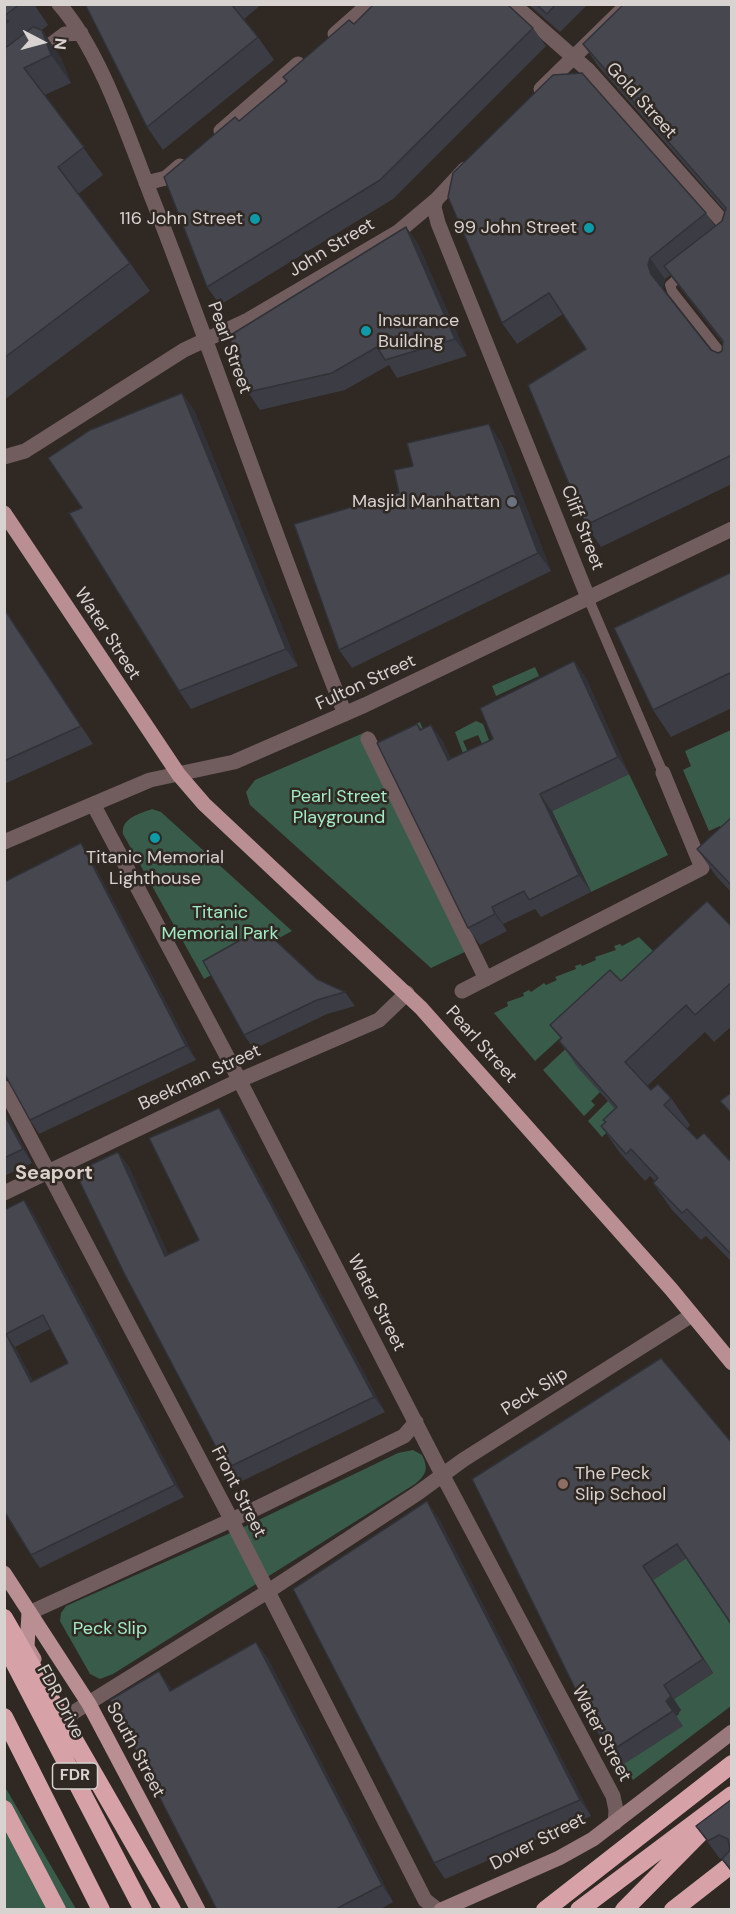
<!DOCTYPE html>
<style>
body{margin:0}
#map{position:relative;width:736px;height:1914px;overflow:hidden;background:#2f2823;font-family:"DM Sans",sans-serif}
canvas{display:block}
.frame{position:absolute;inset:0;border:6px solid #d8d3d0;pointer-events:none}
.north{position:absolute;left:12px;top:12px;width:60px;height:60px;-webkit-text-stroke:4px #2f2823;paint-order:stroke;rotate:96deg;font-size:16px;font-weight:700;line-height:24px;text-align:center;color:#d8d3d0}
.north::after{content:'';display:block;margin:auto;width:21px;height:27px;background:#d8d3d0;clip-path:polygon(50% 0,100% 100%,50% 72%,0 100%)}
</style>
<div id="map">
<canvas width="736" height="1914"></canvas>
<div class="frame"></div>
<div class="north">N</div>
</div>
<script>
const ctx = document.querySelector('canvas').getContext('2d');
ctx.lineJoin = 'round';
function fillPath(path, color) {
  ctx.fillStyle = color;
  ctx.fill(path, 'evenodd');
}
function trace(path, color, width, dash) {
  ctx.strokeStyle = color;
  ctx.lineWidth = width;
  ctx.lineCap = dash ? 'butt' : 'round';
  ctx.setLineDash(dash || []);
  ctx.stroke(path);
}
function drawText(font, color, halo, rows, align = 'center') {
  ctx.font = font + ' "DM Sans",sans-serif';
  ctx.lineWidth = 5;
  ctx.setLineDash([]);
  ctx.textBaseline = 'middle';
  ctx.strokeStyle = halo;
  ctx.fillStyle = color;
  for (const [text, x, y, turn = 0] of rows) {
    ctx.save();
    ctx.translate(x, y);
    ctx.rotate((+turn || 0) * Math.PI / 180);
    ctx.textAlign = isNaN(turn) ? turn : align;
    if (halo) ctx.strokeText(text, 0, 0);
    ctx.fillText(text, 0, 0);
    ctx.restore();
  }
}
fillPath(new Path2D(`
 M535,667L539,676L496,696L492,686Z
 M476,721L483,724L489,740L482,744L478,735L463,741L472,761L467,764L455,732Z
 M420,722L425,734L473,948L431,968L250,805L246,792L255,780L368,731L375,744Z
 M731,730L732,834L729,836L720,826L709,831L683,770L691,766L685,751Z
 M629,774L668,855L591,892L552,811Z
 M152,809L161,812L292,931L204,979L123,834C121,818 139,814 152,809Z
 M639,937L654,952L535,1061L494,1013L508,1006L507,1002L524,996L523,993L529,990L531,992L544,983L546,985L557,980L555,977L576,969L575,966L581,964L582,966L596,960L595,957L616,950L614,946L620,944L622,946Z
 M588,1028L600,1092L591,1101L595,1105L584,1116L543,1070Z
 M612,1097L627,1113L602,1137L588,1121Z
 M413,1450L422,1455C429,1469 426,1475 415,1484L113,1674L100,1679L90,1674L60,1621L61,1613L66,1606L246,1526L398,1453Z
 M688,1557L731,1625V1706L633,1780L623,1764L682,1726L676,1716L679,1714L674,1699L713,1673L653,1580Z
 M5,1787L76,1909H5Z`), '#395b4a');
trace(new Path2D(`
 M684,273L670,285L672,291L732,367
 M589,600L663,773`), '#725d5e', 10);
trace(new Path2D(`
 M59,4C103,54 131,146 156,208C221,376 278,547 345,714
 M513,4L589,71L732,232
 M335,34L369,4
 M4,80L65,34L81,33
 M541,89L628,4
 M221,131L298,64
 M146,183L166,178L180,166
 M436,200L434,207L438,223L589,600
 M4,457L25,451L184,350L248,320L398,232L436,200L465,169
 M368,739L486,979
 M93,804L229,1060L443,1476L613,1796L616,1810L615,1823
 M4,842L150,780L234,762L365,705L732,529
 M462,991L702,868L663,773
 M4,1088L231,1519L425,1900L438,1910
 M4,1193L240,1080L379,1020L407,993
 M29,1613L251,1511L404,1436L416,1422
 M66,1717L267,1592L418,1493L463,1460L692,1315`), '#725d5e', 15);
trace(new Path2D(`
 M441,1910L559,1858L593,1839L732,1732`), '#9a797c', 15);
trace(new Path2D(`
 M4,513L179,775L204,804L421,1008L671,1289L732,1363
 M4,1573L89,1704L198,1910
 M29,1613L27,1647L34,1659`), '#ba8f93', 15);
trace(new Path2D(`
 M4,1618L172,1910
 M4,1643L143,1910
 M4,1717L101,1910
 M4,1809L57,1910
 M545,1910L732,1764
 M579,1910L732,1795
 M624,1910L714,1819
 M673,1910L732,1864`), '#d6a2a7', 18);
fillPath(new Path2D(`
 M4,4H34L48,25L42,30L61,58L71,83L45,95L103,175L78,194L130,263L150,291L4,400Z
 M85,4H262L244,19L258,37L274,60L163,150L147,127Z
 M528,4H588L560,32Z
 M732,4V484L601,547L586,525V349L563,314L517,344L502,323L448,197L706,213L715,226L722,221L725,211L598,66L583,44ZM670,275L723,343L722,351L718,353L711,350L664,291L663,287L665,279Z
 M354,24L533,28L546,46L393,199L220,305L207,287L239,121L286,81L283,77Z
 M406,227L418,244L467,356L397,378L389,365L345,390L260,410L248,392Z
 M182,393L194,410L298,666L191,709L179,691L82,508Z
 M501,442L551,571L352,668L339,650L399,493L413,466Z
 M732,572V708L671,737L653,710Z
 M4,608L93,744L4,784Z
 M574,661L586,678L629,774L552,811L591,892L541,917L535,909L503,924L507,931L480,945L468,928L417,724L422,729L431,725L443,742L451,759L493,739Z
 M732,817V893L716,876L697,849Z
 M90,857L196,1060L39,1134L30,1120L9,1081L4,1078V882Z
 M732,927V1026L714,1042L705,1032L647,1086L651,1090L671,1098L690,1125L687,1129L697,1139L732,1163V1262L706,1236L701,1240L672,1210L653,1183L655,1181L650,1176L645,1181L620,1153L601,1126L605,1122L603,1120L615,1109L578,1068L559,1041L561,1039L550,1025L621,981Z
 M317,979L345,992L355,1006L327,1014L254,1049L244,1035Z
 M219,1108L229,1123L385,1412L238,1483L227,1468L118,1152L129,1167L168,1254L199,1240Z
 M4,1110L32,1163L4,1176Z
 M4,1210L33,1213L184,1497L40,1568L31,1555L4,1511ZM50,1329L68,1363L33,1381L15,1347Z
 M661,1358L687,1558L653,1580L713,1673L674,1699L681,1710L676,1716L683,1726L621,1766L606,1743H605L595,1729Z
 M438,1517L591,1816L445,1879L434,1863Z
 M256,1642L268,1659L393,1902L379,1910H217L172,1690Z
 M732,1799V1873L722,1859L724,1857L720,1859L696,1826Z`), '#3c3d44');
fillPath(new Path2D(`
 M42,30L61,58L71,83L51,55Z
 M406,227L418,244L467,356L455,339Z
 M650,258L665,279L663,287L666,296L651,274L648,265Z
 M182,393L194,410L298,666L286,649Z
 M489,424L501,442L551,571L538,553Z
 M4,608L93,744L4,609Z
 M574,661L586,678L629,774L618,757Z
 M431,725L443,742L460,777L448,760Z
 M540,794L552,811L591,892L579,875Z
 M81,843L90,857L196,1060L186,1046Z
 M492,907L503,924L507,931L495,914Z
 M219,1108L229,1123L385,1412L374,1397Z
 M4,1110L32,1163L23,1149L4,1114Z
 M118,1152L129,1167L176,1271L165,1256Z
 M24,1200L33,1213L184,1497L175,1485Z
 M6,1334L15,1347L40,1395L31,1382Z
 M427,1501L438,1517L591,1816L580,1800Z
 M643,1566L653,1580L713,1673L703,1659Z
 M256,1642L268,1659L393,1902L382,1885Z
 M159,1671L171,1688L181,1708L170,1691Z
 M664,1685L681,1710L676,1716L683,1726L666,1701Z`), '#313237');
const building = new Path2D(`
 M4,4H20L4,16Z
 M85,4H231L258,37L147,127Z
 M374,4H507L533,28L380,180L207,287L164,177L235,117L239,121L287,81L283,77L349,20L354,24Z
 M536,4H556L547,14Z
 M624,4H732V455L586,525L528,385L586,349L549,293L502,323L448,197L453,173L553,75L582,73L706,213L650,258L648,265L651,274L711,350L718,353L722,351L723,341L664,266L722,221L726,208L583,44Z
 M4,20L9,21L4,25Z
 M33,27L42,30L51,55L24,68L84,147L58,167L130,263L4,358V49Z
 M406,227L455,339L385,360L377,347L332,373L248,392L229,336Z
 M182,393L286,649L179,691L69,513L82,508L48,458L90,430Z
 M489,424L538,553L339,650L294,524L399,493L394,470L413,466L407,443Z
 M732,572V672L653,710L614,628Z
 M4,609L81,726L4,761Z
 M574,661L618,757L540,794L579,875L529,900L524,891L492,907L495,914L468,928L377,743L417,724L420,730L431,725L448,760L493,739L480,708Z
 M732,817V886L697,849Z
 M81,843L186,1046L30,1120L4,1073V882Z
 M707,901L732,927V982L695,1015L686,1005L625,1062L651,1090L658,1084L671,1098L664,1105L697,1139L704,1133L732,1163V1255L687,1209L682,1213L653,1183L658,1178L631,1149L626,1154L601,1126L606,1122L603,1120L617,1107L559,1041L562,1038L550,1025L610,970L621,981Z
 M262,928L317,979L345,992L317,1000L244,1035L203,961Z
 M732,1092V1114L720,1101Z
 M219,1108L374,1397L227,1468L125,1275L75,1172L118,1152L165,1256L199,1240L149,1138Z
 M4,1114L23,1149L4,1158Z
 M24,1200L175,1485L31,1555L4,1511V1210ZM43,1315L68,1363L31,1382L6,1334Z
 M661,1358L732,1443V1625L677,1544L643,1566L703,1659L664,1685L671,1696L666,1701L673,1711L611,1751L598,1727L595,1729L472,1479Z
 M427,1501L580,1800L434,1863L293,1589Z
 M256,1642L382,1885L334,1910H217L110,1700L159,1671L170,1691Z
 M732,1799V1871L722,1859L730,1850L728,1839L719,1835L708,1841L696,1826Z`);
fillPath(building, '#46474f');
trace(building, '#313237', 1.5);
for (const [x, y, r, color] of [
 [255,219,6,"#0f9aa8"],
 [589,228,6,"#0f9aa8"],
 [366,331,6,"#0f9aa8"],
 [512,502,6,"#6b7280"],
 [155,838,6,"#0f9aa8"],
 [563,1484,6,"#8d6e63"]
]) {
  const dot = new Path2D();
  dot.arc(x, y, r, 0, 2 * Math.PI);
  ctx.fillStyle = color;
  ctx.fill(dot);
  trace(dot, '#2f2823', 2);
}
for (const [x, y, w] of [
 [75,1776,45]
]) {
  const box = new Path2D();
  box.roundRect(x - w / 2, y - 13, w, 26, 4.5);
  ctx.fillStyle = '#2f2823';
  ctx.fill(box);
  trace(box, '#d8d3d0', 1.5);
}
drawText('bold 16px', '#d8d3d0', null, [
 ["FDR",75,1776]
]);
drawText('18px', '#d8d3d0', '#2f2823', [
 ["Gold Street",641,101,48],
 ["John Street",332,248,-31],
 ["Pearl Street",229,348,70],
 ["Cliff Street",582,528,69],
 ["Water Street",107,634,57],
 ["Fulton Street",366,683,-25],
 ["Pearl Street",481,1045,48],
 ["Beekman Street",200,1078,-25],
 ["Water Street",376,1303,63],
 ["Peck Slip",535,1392,-32],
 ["Front Street",238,1492,63],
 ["FDR Drive",60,1702,62],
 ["Water Street",601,1734,62],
 ["South Street",135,1750,62],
 ["Dover Street",538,1842,-27]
]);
drawText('18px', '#d8d3d0', '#2f2823', [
 ["116 John Street",243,219],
 ["99 John Street",577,228],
 ["Insurance",378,321,"left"],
 ["Building",378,342,"left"],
 ["Masjid Manhattan",500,502],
 ["Titanic Memorial",155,858,"center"],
 ["Lighthouse",155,879,"center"],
 ["The Peck",575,1474,"left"],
 ["Slip School",575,1495,"left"]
], 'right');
drawText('18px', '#a3edc6', '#2f2823', [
 ["Pearl Street",339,797],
 ["Playground",339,818],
 ["Titanic",220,913],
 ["Memorial Park",220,934],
 ["Peck Slip",110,1629]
]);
drawText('bold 20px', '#d9d0c9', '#2f2823', [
 ["Seaport",54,1174]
]);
</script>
